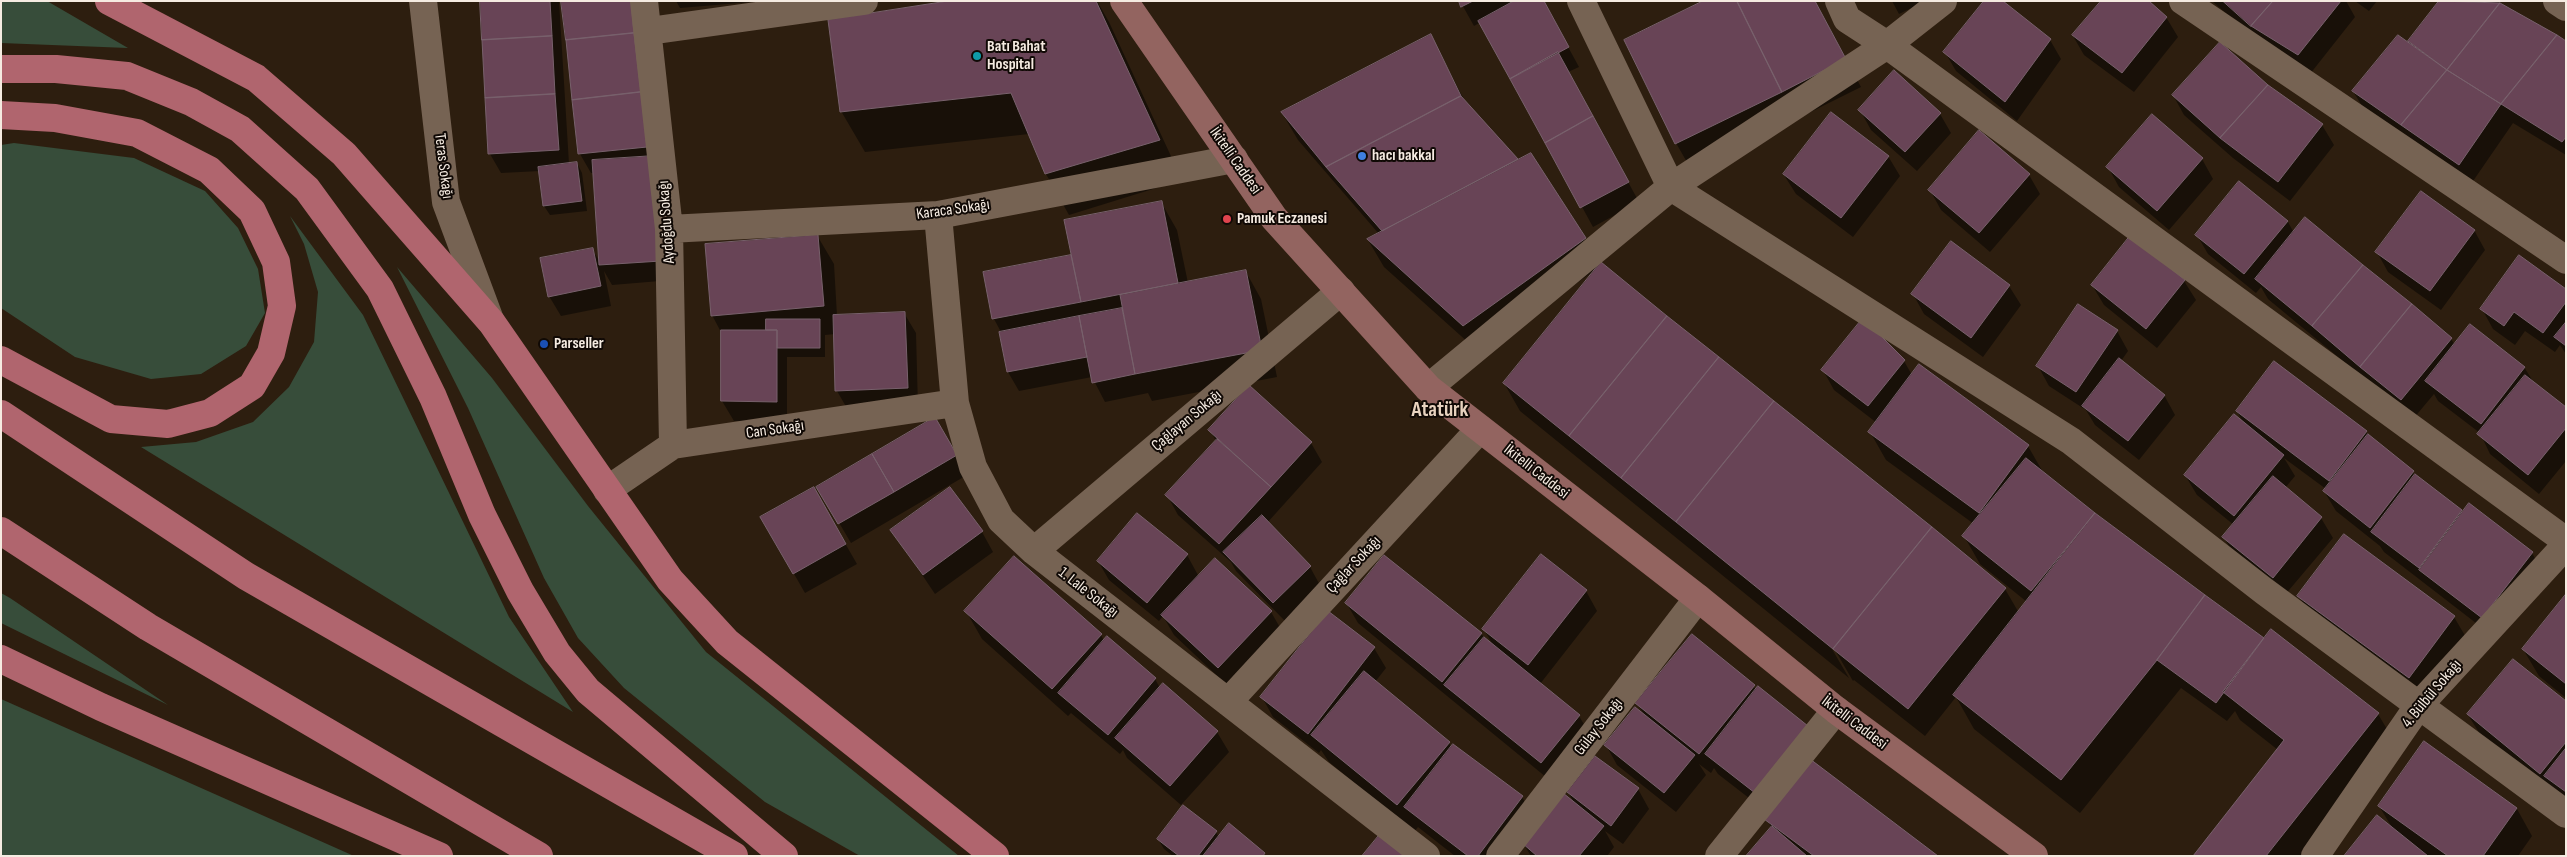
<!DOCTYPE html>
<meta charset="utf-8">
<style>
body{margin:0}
#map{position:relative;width:2567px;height:857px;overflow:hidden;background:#2d1e0f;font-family:"Sofia Sans Condensed",sans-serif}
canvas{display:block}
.frame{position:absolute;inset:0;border:2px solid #f5ebe1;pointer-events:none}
</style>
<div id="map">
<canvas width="2567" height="857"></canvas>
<div class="frame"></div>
</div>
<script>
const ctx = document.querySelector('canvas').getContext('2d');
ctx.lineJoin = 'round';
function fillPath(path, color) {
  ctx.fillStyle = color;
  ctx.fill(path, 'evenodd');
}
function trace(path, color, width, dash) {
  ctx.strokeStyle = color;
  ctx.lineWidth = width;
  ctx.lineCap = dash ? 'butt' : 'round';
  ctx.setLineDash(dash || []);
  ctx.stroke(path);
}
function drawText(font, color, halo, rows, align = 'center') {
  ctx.font = font + ' "Sofia Sans Condensed",sans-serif';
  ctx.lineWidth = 4;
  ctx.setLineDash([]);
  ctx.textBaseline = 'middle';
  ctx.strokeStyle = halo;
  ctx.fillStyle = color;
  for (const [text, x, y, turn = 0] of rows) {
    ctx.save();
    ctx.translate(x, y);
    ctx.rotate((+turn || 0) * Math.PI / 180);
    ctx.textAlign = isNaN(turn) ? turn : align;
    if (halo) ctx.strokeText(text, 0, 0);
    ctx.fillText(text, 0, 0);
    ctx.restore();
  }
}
fillPath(new Path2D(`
 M1,1H47L128,48L1,43Z
 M14,143L134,158L205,191L238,228L258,269L265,313L246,346L201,374L151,379L75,357L1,308V145Z
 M290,216L363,315L509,617L573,712L141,447L196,442L253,422L289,387L314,342L318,292L304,244Z
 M397,267L492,378L588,506L706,652L959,856H860L765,802L624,688L578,638L544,578L468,408Z
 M1,593L10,598L168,705L1,623Z
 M1,699L354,856H1Z`), '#374d3a');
fillPath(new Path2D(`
 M481,1H559L569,164L577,163L582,173L587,211L550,215L544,206L540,171L501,173L490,154Z
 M639,1L672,280L612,285L604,271L611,306L561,316L549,296L592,249L601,264L594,173H591L580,154Z
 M676,1H751V2L680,8Z
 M956,1H1097L1109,22L1182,180L1069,215L1046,174L1029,134L865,152L841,111Z
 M1460,1H1543L1579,67L1568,72L1639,202L1593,227L1481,22L1474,26Z
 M1815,1L1861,87L1692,171L1676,143Z
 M1892,1H1926L1899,14Z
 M2212,1H2346L2355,17L2310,74L2264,46Z
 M2355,1H2377L2369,11Z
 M2441,1H2497L2566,43V155L2513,123L2471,184L2365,111L2353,91L2408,43Z
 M2166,17L2178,37L2134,92L2084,55L2073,36Z
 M1430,36L1466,103L1585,239L1600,265L2005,589L2019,613L2027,602L1980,564L1964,536L1974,524L1886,460L1870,432L1877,423L1834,390L1823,370L1904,361L1912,375L2028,446L2044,474L2264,641L2378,714L2394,741L2304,856H2194L2278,750L2240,720L2235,711L2227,721L2181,688L2080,813L1974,729L1956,697L1925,736L1854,680L1853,681L1831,643L1829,644L1849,678L1520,411L1504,383L1595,270L1480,353L1384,267L1368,240L1379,234L1298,140L1282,113Z
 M2050,40L2061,59L2017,121L1956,71L1945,52Z
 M2267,86L2322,125L2334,145L2290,201L2233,158L2184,115L2173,95Z
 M1860,110L1940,114L1951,133L1917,171L1871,130Z
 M1888,156L1900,176L1853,237L1796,194L1784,175Z
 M2202,159L2213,179L2169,230L2119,187L2108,167Z
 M2029,175L2040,194L1990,252L1941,210L1930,190Z
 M2240,183L2288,222L2294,233L2306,219L2451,339L2455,345L2524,367L2534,383L2566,409V461L2539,494L2490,454L2480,433L2438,401L2434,394L2413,419L2268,299L2261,287L2256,293L2208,254L2197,235Z
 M1161,202L1177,230L1188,283L1246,272L1261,299L1277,377L1152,401L1148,393L1105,402L1092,377L1019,391L1008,372L1001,332L994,319L1071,256L1073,261Z
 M2474,230L2485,250L2441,310L2388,272L2377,252Z
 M818,237L834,264L837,316L904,313L916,333L918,408L848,410L837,391L835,334L825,335V357H787V421H734L722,401V334L712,315Z
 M2131,238L2184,281L2196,300L2157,348L2104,305L2092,285Z
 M2009,286L2021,305L1983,357L1924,314L1913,294Z
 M2566,291V354L2560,345L2555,352L2525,331L2515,345L2493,329L2482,309Z
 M2117,331L2128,351L2121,361L2164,395L2175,415L2139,460L2095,425L2086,410L2049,386L2038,366Z
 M2237,411L2366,432L2369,437L2463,514L2532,553L2543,573L2494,637L2384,552L2380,546L2336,511L2324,491L2326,489L2284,458L2295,476L2285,488L2321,518L2333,538L2284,596L2235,557L2224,537L2234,525L2197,495L2185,475L2244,424Z
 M934,419L967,475L851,543L818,487Z
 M1210,430L1311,443L1322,462L1267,523L1310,567L1321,587L1285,621L1236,571L1231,562L1178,515L1167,495L1216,441Z
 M813,488L857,564L805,593L762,518Z
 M949,488L982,532L993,552L935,594L892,530Z
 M1187,555L1199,577L1271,612L1282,631L1229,687L1174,635L1163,616L1159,621L1109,580L1098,561Z
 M1586,591L1597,611L1540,684L1579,716L1591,736L1552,782L1358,623L1347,604L1481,634L1494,647L1484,629Z
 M2299,596L2454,617L2470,644L2425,705L2315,624Z
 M2566,596V698L2539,676L2523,649Z
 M966,611L1101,635L1104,641L1155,679L1160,688L1163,685L1217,732L1229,752L1181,805L1127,758L1123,750L1120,754L1071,713L1068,716L982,639Z
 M1328,613L1374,648L1386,668L1375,682L1449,743L1452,748L1454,746L1522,797L1534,817L1504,856H1455L1418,827L1414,832L1329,762L1321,750L1319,753L1273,717L1262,697Z
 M1692,636L1757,690L1767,812L1718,774L1714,768L1711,773L1699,764L1706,775L1676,812L1617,765L1606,745L1645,716L1637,703Z
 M2566,703V802L2480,734L2468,715Z
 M2425,743L2517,809L2532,836L2518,856H2345L2393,829L2379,806Z
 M1595,757L1638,789L1649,809L1623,844L1605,831L1614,847L1607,856H1531L1523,843L1575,804L1568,792Z
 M1766,819L1936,856H1748L1772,828Z
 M1216,832L1219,838L1266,856H1173L1164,849L1158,839Z`), '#0007');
const building = new Path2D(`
 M480,1H550L552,36L482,40Z
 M561,1H631L634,33L566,40Z
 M948,1H1096L1160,140L1045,174L1011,93L840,112L828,20Z
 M1459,1H1473L1461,7Z
 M1514,1H1544L1569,47L1510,79L1478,21Z
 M1703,1H1737L1782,92L1675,144L1624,40Z
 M1737,1H1815L1846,59L1782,92Z
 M1984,1H2003L2051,39L2005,102L1943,52Z
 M2101,1H2149L2167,17L2122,73L2072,35Z
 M2223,1H2273L2251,26Z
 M2273,1H2341L2298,55L2251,26Z
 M2439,1L2500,3L2447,70L2408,41Z
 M2500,3L2557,35L2501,104L2447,70Z
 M634,33L641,92L572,100L566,40Z
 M1431,34L1461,96L1326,167L1281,112Z
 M2398,35L2447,70L2401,125L2352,91Z
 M2557,35L2566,41V137L2562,142L2501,104Z
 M552,36L555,94L485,98L482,40Z
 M2220,42L2268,85L2220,138L2172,95Z
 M1558,52L1593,116L1545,143L1510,79Z
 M1894,70L1941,113L1905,152L1858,110Z
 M2447,70L2501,104L2459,165L2401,125Z
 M2268,85L2323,124L2278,182L2220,138Z
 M641,92L647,147L578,154L572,100Z
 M555,94L559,150L488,154L485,98Z
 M1461,96L1518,159L1382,231L1326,167Z
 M1831,112L1889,156L1841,218L1783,174Z
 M2152,114L2203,158L2157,211L2106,167Z
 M1593,116L1629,182L1580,208L1545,143Z
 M1979,130L2030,174L1979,233L1928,190Z
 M1531,153L1586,238L1463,326L1367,239Z
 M654,156L661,261L599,265L592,160Z
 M577,162L582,201L543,206L538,167Z
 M2239,181L2288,221L2244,274L2195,235Z
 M2421,191L2475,230L2430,291L2375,252Z
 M1162,201L1178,283L1081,302L1064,220Z
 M2305,217L2363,265L2312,326L2255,279Z
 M818,235L824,306L711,316L705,244Z
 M2130,236L2185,280L2146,329L2091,285Z
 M1951,241L2010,285L1971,338L1911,294Z
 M593,248L601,286L548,297L540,258Z
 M1071,255L1081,302L992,319L983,272Z
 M2519,255L2566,289V302L2543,333L2514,312L2504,326L2480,309Z
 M1601,262L1667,316L1569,436L1503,383Z
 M2363,265L2412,304L2360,367L2312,326Z
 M1246,270L1262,350L1135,374L1120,295Z
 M2078,304L2118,330L2076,392L2036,366Z
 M2412,304L2452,338L2401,400L2360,367Z
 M1122,308L1135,374L1092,383L1079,316Z
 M905,312L908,388L835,391L833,315Z
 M1079,316L1087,357L1007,372L999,332Z
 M1667,316L1719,357L1621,478L1569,436Z
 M1863,318L1905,360L1868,406L1821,370Z
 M766,319H820V348H777V330H766Z
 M2566,322V346L2554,337Z
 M2470,324L2525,367L2481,424L2425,381Z
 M721,330H777V402L721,401Z
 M1719,357L1774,401L1676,522L1621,478Z
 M2119,358L2165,395L2128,441L2082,406Z
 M2274,361L2367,431L2329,481L2236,411Z
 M1919,364L2029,445L1979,513L1868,432Z
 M2525,375L2566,407V428L2528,475L2477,434Z
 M1249,385L1312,442L1271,487L1208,430Z
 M1774,401L1932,527L1833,649L1676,522Z
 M2234,414L2284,455L2234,516L2184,475Z
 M935,417L957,455L894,492L872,454Z
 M2368,434L2414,471L2370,528L2323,491Z
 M1217,439L1271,487L1219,544L1165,495Z
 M872,454L894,492L838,524L816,487Z
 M2026,458L2095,513L2031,591L1962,536Z
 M2415,474L2462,510L2419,568L2371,532Z
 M2273,476L2322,517L2273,578L2222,537Z
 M814,487L846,544L793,574L760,517Z
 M950,487L983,531L923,575L890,530Z
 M2469,503L2533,552L2482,618L2419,570Z
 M1137,513L1188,554L1147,603L1097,561Z
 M2095,513L2205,595L2157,660L2061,780L1953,695Z
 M1262,515L1311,566L1273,603L1223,552Z
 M1932,527L2006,588L1908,709L1833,649Z
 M2344,534L2455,616L2409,678L2297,596Z
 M1541,554L1587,590L1528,665L1482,629Z
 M1384,555L1482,633L1442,682L1345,603Z
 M1014,556L1102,634L1052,689L964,611Z
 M1215,558L1272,611L1218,668L1161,615Z
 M2566,594V684L2522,649Z
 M2205,595L2264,638L2216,703L2157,660Z
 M1328,611L1375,647L1308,734L1260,697Z
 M2271,629L2379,713L2266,856H2193L2284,740L2223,692Z
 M1692,634L1755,685L1699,754L1635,703Z
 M1107,636L1156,678L1108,735L1058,693Z
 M1484,637L1580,715L1541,763L1444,685Z
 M2513,659L2566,701V742L2540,774L2467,714Z
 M1364,671L1450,742L1397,805L1311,735Z
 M1163,683L1218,731L1170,786L1115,738Z
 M1758,686L1808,726L1755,793L1705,754Z
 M1635,707L1695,755L1664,793L1604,745Z
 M2424,741L2517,808L2483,856H2448L2378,806Z
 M1453,744L1523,796L1478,856H1468L1404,807Z
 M2566,748V792L2544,776Z
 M1595,756L1639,788L1611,826L1567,792Z
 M1810,759L1938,856H1814L1764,819Z
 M1563,793L1604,826L1579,856H1537L1522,843Z
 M1183,805L1217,831L1198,856H1179L1157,839Z
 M2377,815L2428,856H2344Z
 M1229,823L1265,853L1263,856H1203Z
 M1772,826L1807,856H1746Z
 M1381,833L1408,856H1362Z`);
fillPath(building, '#684456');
trace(building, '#78616c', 1);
trace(new Path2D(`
 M423,1L446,202L490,320
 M644,1L669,229L673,445
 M1581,1L1671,187L2071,441L2264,591L2566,814
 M1839,1L1847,19L1887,45L2566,541
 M2183,1L2566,260
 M2557,1L2566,7
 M649,31L864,1
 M938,215L955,403L973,467L1001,520L1034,551L1426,856
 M669,229L938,215L1234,159
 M1428,388L1671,187L1887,45L1943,1
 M607,490L673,445L955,403
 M1034,551L1341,291
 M1228,702L1480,429
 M1500,856L1698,598
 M1719,856L1836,710
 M2315,856L2419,705L2566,545`), '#766353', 28);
trace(new Path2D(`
 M1124,1L1274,218L1428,388L1698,598L1836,710L2034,856`), '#936460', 28);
trace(new Path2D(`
 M109,1L256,78L344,154L492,323L670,580L727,642L995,856
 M1,69H56L127,76L191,102L240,129L307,189L380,289L433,397L482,515L520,591L557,653L588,691L784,856
 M1,115L55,118L137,133L209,170L252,211L276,262L282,306L271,353L252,386L210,413L168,424L111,419L1,360
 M1,414L246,576L734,856
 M1,531L148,627L539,856
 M1,659L101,707L439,856`), '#b0656e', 28);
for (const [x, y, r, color] of [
 [977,56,5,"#0f9aa8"],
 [1362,156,5,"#3f7fe0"],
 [1227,219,5,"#e0444e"],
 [544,344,5,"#1a4fb4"]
]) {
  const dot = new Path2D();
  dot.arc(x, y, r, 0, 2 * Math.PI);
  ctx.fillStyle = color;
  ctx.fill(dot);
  trace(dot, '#100905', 2);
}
drawText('bold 16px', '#f5ebe1', '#100905', [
 ["Batı Bahat",987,47],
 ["Hospital",987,65],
 ["hacı bakkal",1372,156],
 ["Pamuk Eczanesi",1237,219],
 ["Parseller",554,344]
], 'left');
drawText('16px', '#f5ebe1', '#100905', [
 ["İkitelli Caddesi",1235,161,55],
 ["Teras Sokağı",443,166,83],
 ["Karaca Sokağı",953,210,-8],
 ["Aydoğdu Sokağı",667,222,-94],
 ["Çağlayan Sokağı",1187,421,-40],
 ["Can Sokağı",775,430,-8],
 ["İkitelli Caddesi",1536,472,38],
 ["Çağlar Sokağı",1354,565,-47],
 ["1. Lale Sokağı",1088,593,38],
 ["4. Bülbül Sokağı",2432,694,-50],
 ["İkitelli Caddesi",1854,723,37],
 ["Gülay Sokağı",1599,727,-52]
]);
drawText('bold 21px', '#e7d2bf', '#100905', [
 ["Atatürk",1440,411]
]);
</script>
